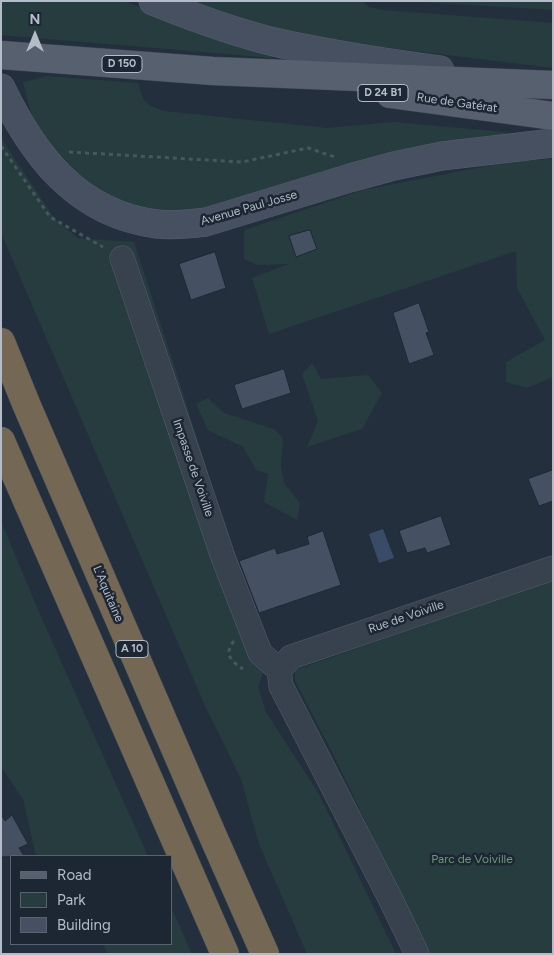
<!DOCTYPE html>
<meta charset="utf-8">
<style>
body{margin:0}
#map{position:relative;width:554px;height:955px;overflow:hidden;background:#242f3e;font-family:Figtree,sans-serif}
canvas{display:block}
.frame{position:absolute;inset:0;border:2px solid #b4bcc9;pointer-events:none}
.legend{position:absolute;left:10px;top:855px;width:162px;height:90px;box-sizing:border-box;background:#1d2633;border:1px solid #59626f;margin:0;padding:6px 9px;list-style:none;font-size:15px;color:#b4bcc9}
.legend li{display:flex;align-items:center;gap:10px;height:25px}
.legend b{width:25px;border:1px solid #59626f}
.north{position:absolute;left:10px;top:10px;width:50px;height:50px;-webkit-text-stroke:4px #1d2633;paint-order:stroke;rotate:0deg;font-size:14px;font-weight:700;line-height:20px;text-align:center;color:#b4bcc9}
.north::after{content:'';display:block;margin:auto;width:18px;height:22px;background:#b4bcc9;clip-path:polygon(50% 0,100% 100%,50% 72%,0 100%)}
</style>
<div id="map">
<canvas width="554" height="955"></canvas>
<div class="frame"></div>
<ul class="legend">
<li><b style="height:6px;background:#56606e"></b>Road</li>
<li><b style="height:14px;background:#263c3f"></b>Park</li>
<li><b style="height:14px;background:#455162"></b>Building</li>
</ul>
<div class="north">N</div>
</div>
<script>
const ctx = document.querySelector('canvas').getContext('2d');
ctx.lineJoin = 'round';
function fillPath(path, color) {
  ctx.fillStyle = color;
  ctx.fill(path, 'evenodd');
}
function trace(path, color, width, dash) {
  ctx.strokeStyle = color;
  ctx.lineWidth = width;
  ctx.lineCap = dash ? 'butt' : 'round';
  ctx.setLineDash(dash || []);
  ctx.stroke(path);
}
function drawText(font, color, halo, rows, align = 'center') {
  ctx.font = font + ' Figtree,sans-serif';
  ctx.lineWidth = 5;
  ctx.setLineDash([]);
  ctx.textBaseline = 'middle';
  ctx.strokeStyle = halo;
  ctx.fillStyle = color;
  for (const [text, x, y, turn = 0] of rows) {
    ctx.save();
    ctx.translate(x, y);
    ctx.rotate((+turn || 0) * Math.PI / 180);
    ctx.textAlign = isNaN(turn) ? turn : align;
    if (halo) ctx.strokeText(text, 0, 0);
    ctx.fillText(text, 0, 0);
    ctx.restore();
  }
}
fillPath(new Path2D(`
 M1,1H124L215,37L278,53L272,58L1,35Z
 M191,1H362L369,7L383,10L553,23V68L382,47L320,37L274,29L223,13Z
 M404,1H553V10Z
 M47,76L138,83C145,105 143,103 164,111L327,128L393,122L504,132L513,136L189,214L141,211L95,192L65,170L42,137L30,110L23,82Z
 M1,138L55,219L78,238L134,242L174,365L236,562L256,615L272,647L258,687L266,712L319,794L396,954H307L259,844L241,779L206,708L1,233Z
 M553,159V377L527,388L506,382V362L545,340L517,288L516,251L269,334L252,278L289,264L258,265L244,259V230L363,190L513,161Z
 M312,363L321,379L368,375L382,393L362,429L307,447L318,421L302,374Z
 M208,398L224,413L274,429L283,438L281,466L284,483L300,503L297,520L264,502L268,474L256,470L243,447L208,430L196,404Z
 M1,521L39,612L148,856H36L23,799L1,767Z
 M553,580V954H429L335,758L295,681V670Z
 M171,907L192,954H108L103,944H171Z`), '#263c3f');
fillPath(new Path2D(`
 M383,529L394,558L379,563L369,534Z`), '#394c67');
const building = new Path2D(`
 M310,230L317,249L296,257L289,236Z
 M215,252L226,288L191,300L179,264Z
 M419,303L429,332L426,333L434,355L409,364L393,313Z
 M284,369L291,393L242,409L234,385Z
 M553,470V501L539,506L528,479Z
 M441,516L451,545L427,553L425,548L407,553L399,531Z
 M323,531L341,585L259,613L239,561L275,548L277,554L309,544L307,537Z
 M1,814L5,821L12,815L28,844L19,848L24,856L1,857Z`);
fillPath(building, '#455162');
trace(building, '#1f2835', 1);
const street = new Path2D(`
 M122,258L223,557L260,653L279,670
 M417,954L390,898L281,686L279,670L291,657L553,568`);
const secondary = new Path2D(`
 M153,1C195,18 238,34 283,44C335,55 387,63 440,70
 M1,88C33,155 77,214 157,224C173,226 190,224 206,222L350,178L394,166L442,156L553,143`);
const primary = new Path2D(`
 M1,55L213,71L553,85
 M390,94L553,116`);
const highway = new Path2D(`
 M1,342L27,406L212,834L265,954
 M1,441L225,954`);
trace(street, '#565f6c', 25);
trace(secondary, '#565f6c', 29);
trace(primary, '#414a57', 29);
trace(highway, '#434c59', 29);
trace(new Path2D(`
 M1,146L50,217L103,247
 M69,152L242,162L308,148L335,157
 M234,641C223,654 232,662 243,669`), '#44595c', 3, [4, 4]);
trace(street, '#38414e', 24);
trace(secondary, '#465061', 28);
trace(primary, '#56606e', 28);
trace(highway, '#746855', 28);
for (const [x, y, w] of [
 [122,64,40],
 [383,93,50],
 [132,649,32]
]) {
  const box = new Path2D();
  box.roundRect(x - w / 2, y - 8.5, w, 17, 4);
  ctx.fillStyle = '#1d2633';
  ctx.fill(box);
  trace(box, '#b4bcc9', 1);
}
drawText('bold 11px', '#b4bcc9', null, [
 ["D 150",122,64],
 ["D 24 B1",383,93],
 ["A 10",132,649]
]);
drawText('12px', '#b4bcc9', '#1d2633', [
 ["Rue de Gatérat",457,103,8],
 ["Avenue Paul Josse",249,208,-16],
 ["Impasse de Voiville",193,468,71],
 ["L'Aquitaine",108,594,67],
 ["Rue de Voiville",406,617,-19]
]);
drawText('12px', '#6b9a76', '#1d2633', [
 ["Parc de Voiville",472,859]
]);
</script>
